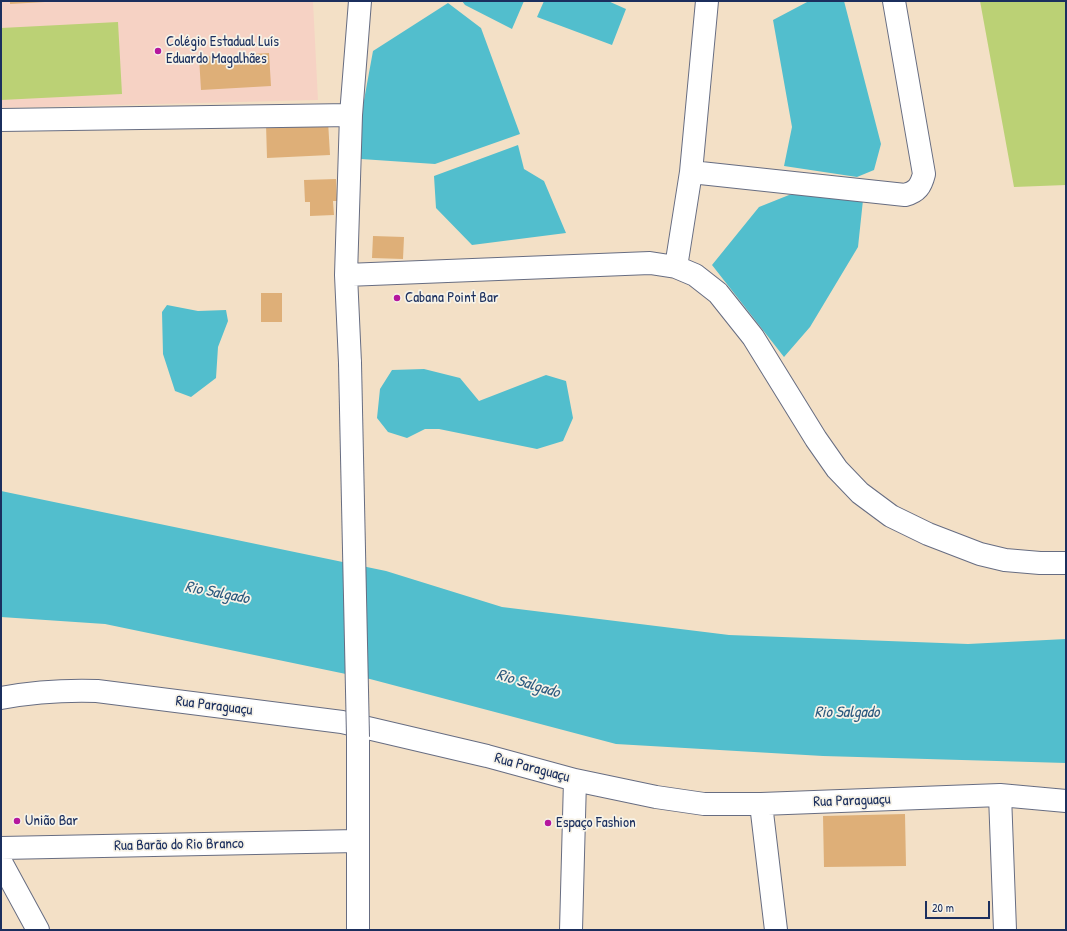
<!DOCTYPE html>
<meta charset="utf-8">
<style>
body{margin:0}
#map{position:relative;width:1067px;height:931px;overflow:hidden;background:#f3e0c6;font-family:"Patrick Hand",sans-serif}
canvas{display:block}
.frame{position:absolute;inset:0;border:2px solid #1b2f5e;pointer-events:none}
.scale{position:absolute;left:925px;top:901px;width:65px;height:18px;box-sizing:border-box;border:2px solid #1b2f5e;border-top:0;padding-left:5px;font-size:12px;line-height:14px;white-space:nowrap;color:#1b2f5e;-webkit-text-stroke:3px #f7f3e8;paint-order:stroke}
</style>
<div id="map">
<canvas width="1067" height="931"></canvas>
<div class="frame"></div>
<div class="scale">20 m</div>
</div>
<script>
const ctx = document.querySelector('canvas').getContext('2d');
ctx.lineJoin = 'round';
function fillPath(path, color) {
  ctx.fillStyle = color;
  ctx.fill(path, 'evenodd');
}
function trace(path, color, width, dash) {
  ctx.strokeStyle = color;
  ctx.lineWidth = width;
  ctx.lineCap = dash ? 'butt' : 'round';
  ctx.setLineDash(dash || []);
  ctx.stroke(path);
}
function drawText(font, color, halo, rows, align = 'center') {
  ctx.font = font + ' "Patrick Hand",sans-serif';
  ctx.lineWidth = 3.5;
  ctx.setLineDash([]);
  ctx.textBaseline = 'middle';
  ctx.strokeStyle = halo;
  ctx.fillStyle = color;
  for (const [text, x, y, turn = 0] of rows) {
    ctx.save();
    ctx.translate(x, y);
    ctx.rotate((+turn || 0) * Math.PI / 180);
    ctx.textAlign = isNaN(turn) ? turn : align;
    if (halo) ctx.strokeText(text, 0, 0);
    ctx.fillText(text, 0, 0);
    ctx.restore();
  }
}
fillPath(new Path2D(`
 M1,1H313L318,100L1,108Z`), '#f6d2c4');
fillPath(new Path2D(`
 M980,1H1066V185L1014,187Z
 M118,22L122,94L1,100V28Z`), '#bbd175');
fillPath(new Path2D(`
 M462,1H524L512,29L465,5Z
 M544,1H608L626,9L612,45L537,17Z
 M809,1H844L881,144L874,170L857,177L784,166L792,127L773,20Z
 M448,3L481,28L520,134L435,164L361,159L360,122L373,51Z
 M518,145L524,169L544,181L566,233L472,245L436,208L434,176Z
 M816,191L863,200L858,247L810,327L784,357L712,265L759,207L789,195Z
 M167,305L198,311L226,310L228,321L218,347L216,378L191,397L175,391L163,354L162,312Z
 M424,369L460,378L479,401L546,375L566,381L573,418L563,441L537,449L439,429H425L407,438L388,432L377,418L380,389L392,370Z
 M1,491L386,571L502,607L729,635L968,644L1066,639V763L823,756L616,744L370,679L105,624L1,617Z`), '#52becd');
fillPath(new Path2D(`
 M10,1H45V2L10,4Z
 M269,53L271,86L201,90L199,57Z
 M328,121L330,155L267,158L266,124Z
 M336,179L337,201H333L334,215L310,216V202H305L304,180Z
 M373,236L404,237L403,259L372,258Z
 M261,293H282V322H261Z
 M905,814L906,866L824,867L823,816Z`), '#deaf78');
const minor = new Path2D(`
 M1,120L351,115
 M691,172L905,195C917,192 921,186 924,174L894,1
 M676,267L691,172L707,1
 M346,275L650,263L676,267L695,275L718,293L753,337L816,439L837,469L860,493L891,516L928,534L980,554L1005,560L1040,563H1066
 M350,363L346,275L351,115L360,1
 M1,698C33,692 64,690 97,691L342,722L487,756L575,780L656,797L704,804H761L1000,795L1066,801
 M358,737V930
 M1000,795L1005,930
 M761,804L776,930
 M1,848L357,841
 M1,862L38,930
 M571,930L575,780`);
trace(minor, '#676d82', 24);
trace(minor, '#fff', 22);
const minorBridge = new Path2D(`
 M350,363L358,737`);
trace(minorBridge, '#676d82', 24, []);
trace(minorBridge, '#fff', 22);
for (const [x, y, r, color] of [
 [158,51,4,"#b5179e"],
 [397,298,4,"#b5179e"],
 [17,821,4,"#b5179e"],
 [548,823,4,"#b5179e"]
]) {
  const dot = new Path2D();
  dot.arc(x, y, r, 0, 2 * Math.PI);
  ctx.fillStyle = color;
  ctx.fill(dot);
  trace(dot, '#f7f3e8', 1.5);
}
drawText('15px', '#1b2f5e', '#f7f3e8', [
 ["Colégio Estadual Luís",166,42],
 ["Eduardo Magalhães",166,59],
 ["Cabana Point Bar",405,298],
 ["União Bar",25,821],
 ["Espaço Fashion",556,823]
], 'left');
drawText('15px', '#1b2f5e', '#f7f3e8', [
 ["Rua Paraguaçu",214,706,7],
 ["Rua Paraguaçu",532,768,15],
 ["Rua Paraguaçu",852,801,-2],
 ["Rua Barão do Rio Branco",179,845,-1]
]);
drawText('italic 16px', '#2c5a7f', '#f7f3e8', [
 ["Rio Salgado",217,593,11],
 ["Rio Salgado",528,684,17],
 ["Rio Salgado",847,713]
]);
</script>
